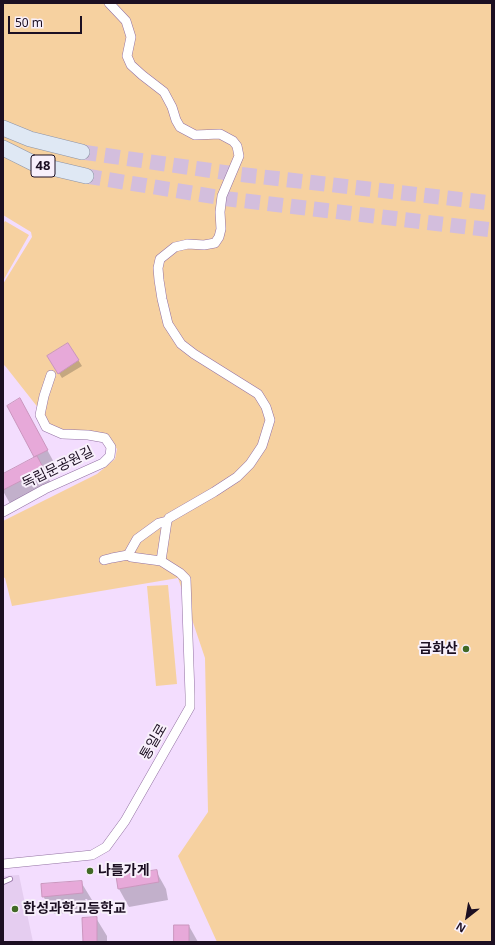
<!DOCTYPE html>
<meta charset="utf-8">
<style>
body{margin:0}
#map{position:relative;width:495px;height:945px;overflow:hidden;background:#f3ddfe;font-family:"Noto Sans",sans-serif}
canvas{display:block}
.frame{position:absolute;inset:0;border:4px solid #1c0f22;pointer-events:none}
.north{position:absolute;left:447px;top:897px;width:40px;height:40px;-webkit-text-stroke:3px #f8f0fb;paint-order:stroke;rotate:211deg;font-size:11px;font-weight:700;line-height:16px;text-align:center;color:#1c0f22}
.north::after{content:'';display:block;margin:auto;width:14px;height:18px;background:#1c0f22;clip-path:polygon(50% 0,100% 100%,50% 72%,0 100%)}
.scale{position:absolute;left:8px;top:16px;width:74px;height:18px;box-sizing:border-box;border:2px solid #1c0f22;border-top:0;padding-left:5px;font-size:12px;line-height:14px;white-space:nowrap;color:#1c0f22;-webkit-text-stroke:3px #f8f0fb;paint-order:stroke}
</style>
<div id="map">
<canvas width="495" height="945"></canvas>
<div class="frame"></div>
<div class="north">N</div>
<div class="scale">50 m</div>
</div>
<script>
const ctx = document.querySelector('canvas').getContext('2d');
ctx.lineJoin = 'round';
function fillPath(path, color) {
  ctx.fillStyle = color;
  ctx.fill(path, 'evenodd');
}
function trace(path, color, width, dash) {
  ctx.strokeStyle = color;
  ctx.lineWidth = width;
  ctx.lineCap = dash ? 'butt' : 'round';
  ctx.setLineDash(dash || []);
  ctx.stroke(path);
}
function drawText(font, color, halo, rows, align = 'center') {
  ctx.font = font + ' "Noto Sans","Noto Sans KR",sans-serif';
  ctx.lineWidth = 4;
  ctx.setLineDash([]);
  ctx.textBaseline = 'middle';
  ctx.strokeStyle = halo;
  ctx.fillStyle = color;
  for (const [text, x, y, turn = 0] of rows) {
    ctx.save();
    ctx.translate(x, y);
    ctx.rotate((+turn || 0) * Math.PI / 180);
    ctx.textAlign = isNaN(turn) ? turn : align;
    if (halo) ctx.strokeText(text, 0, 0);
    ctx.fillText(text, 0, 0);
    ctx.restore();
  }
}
fillPath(new Path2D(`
 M19,875L33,942H3V876Z`), '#e5cdf0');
fillPath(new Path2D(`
 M3,3H492V942H217L178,856L208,812L205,658L178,578L12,606L5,578L3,577V521L97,474L115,459L117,449L106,435L63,431L49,425L43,414L6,367L3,364V284L32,237L31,232L3,215Z
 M5,221L29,235L3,281V224Z
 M168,585L177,684L156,686L147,586Z`), '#f6d1a0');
fillPath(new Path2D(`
 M68,344L82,366L62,378L48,356Z
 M8,406L30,418L57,468L46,474L53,487L13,509L3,491V475L36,458Z
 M156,871L166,889L168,900L129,907L119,889Z
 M81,882L92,900V908L87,899H85L92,911L54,914L43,896Z
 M96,918L107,936V942H84Z
 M189,926L198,942H175Z`), '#0003');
const building = new Path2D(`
 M68,343L79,360L58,374L47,356Z
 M20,398L48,450L34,457L7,406Z
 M37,456L44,469L3,490V474Z
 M157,870L159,882L118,889L116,876Z
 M82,881L83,893L42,897L41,884Z
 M97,917V942H83L82,918Z
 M174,925H189V942H174Z`);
fillPath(building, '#e7a9d9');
trace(building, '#ca96be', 1);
trace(new Path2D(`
 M82,152L228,173L492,203
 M86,176L229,199L492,230`), '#d3bedd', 15, [15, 8]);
const service = new Path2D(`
 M3,882L10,879`);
const minor = new Path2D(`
 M3,512L45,489L103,463L110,456L111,447L105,438L88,435L62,434L46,427L40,415L44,396L51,375
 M104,560L112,558L128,555
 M161,561L131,557L128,555L137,539L159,523L167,521
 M3,864L92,855L106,847L125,821L190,707V695L186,579L180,573L161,561L167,521L169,518L214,492L237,477L250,464L262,446L270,420L266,407L258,394L194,354L181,344L168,324L162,299L159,280L158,268L160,259L175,247L188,244L204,245L215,243L219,237L221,229L220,212L222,196L239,156L237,146L233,141L220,134L195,135L180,127L176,120L172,107L164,92L142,75L131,65L127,56L131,37L126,21L109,3`);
const primary = new Path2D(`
 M3,128L30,139L82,152
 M3,148L35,164L86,176`);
trace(service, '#9372a3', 6);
trace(minor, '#9372a3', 10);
trace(primary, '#8c92a5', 16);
trace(service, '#fff', 4.5);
trace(minor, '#fff', 9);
trace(primary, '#dfe8f4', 15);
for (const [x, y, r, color] of [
 [466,649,4,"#416925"],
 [90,871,4,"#416925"],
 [15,909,4,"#416925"]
]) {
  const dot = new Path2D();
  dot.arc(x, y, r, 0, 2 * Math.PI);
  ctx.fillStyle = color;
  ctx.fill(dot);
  trace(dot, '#f8f0fb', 1.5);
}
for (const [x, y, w] of [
 [43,166,24]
]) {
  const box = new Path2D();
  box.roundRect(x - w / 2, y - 11, w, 22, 3);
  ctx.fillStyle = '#f8f0fb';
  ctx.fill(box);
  trace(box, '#1c0f22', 1);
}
drawText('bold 13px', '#1c0f22', null, [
 ["48",43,166]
]);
drawText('14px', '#1c0f22', '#f8f0fb', [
 ["독립문공원길",58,468,-26],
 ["통일로",154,742,-60]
]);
drawText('bold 14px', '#1c0f22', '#f8f0fb', [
 ["금화산",458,649,"right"],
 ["나들가게",98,871],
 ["한성과학고등학교",23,909]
], 'left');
</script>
